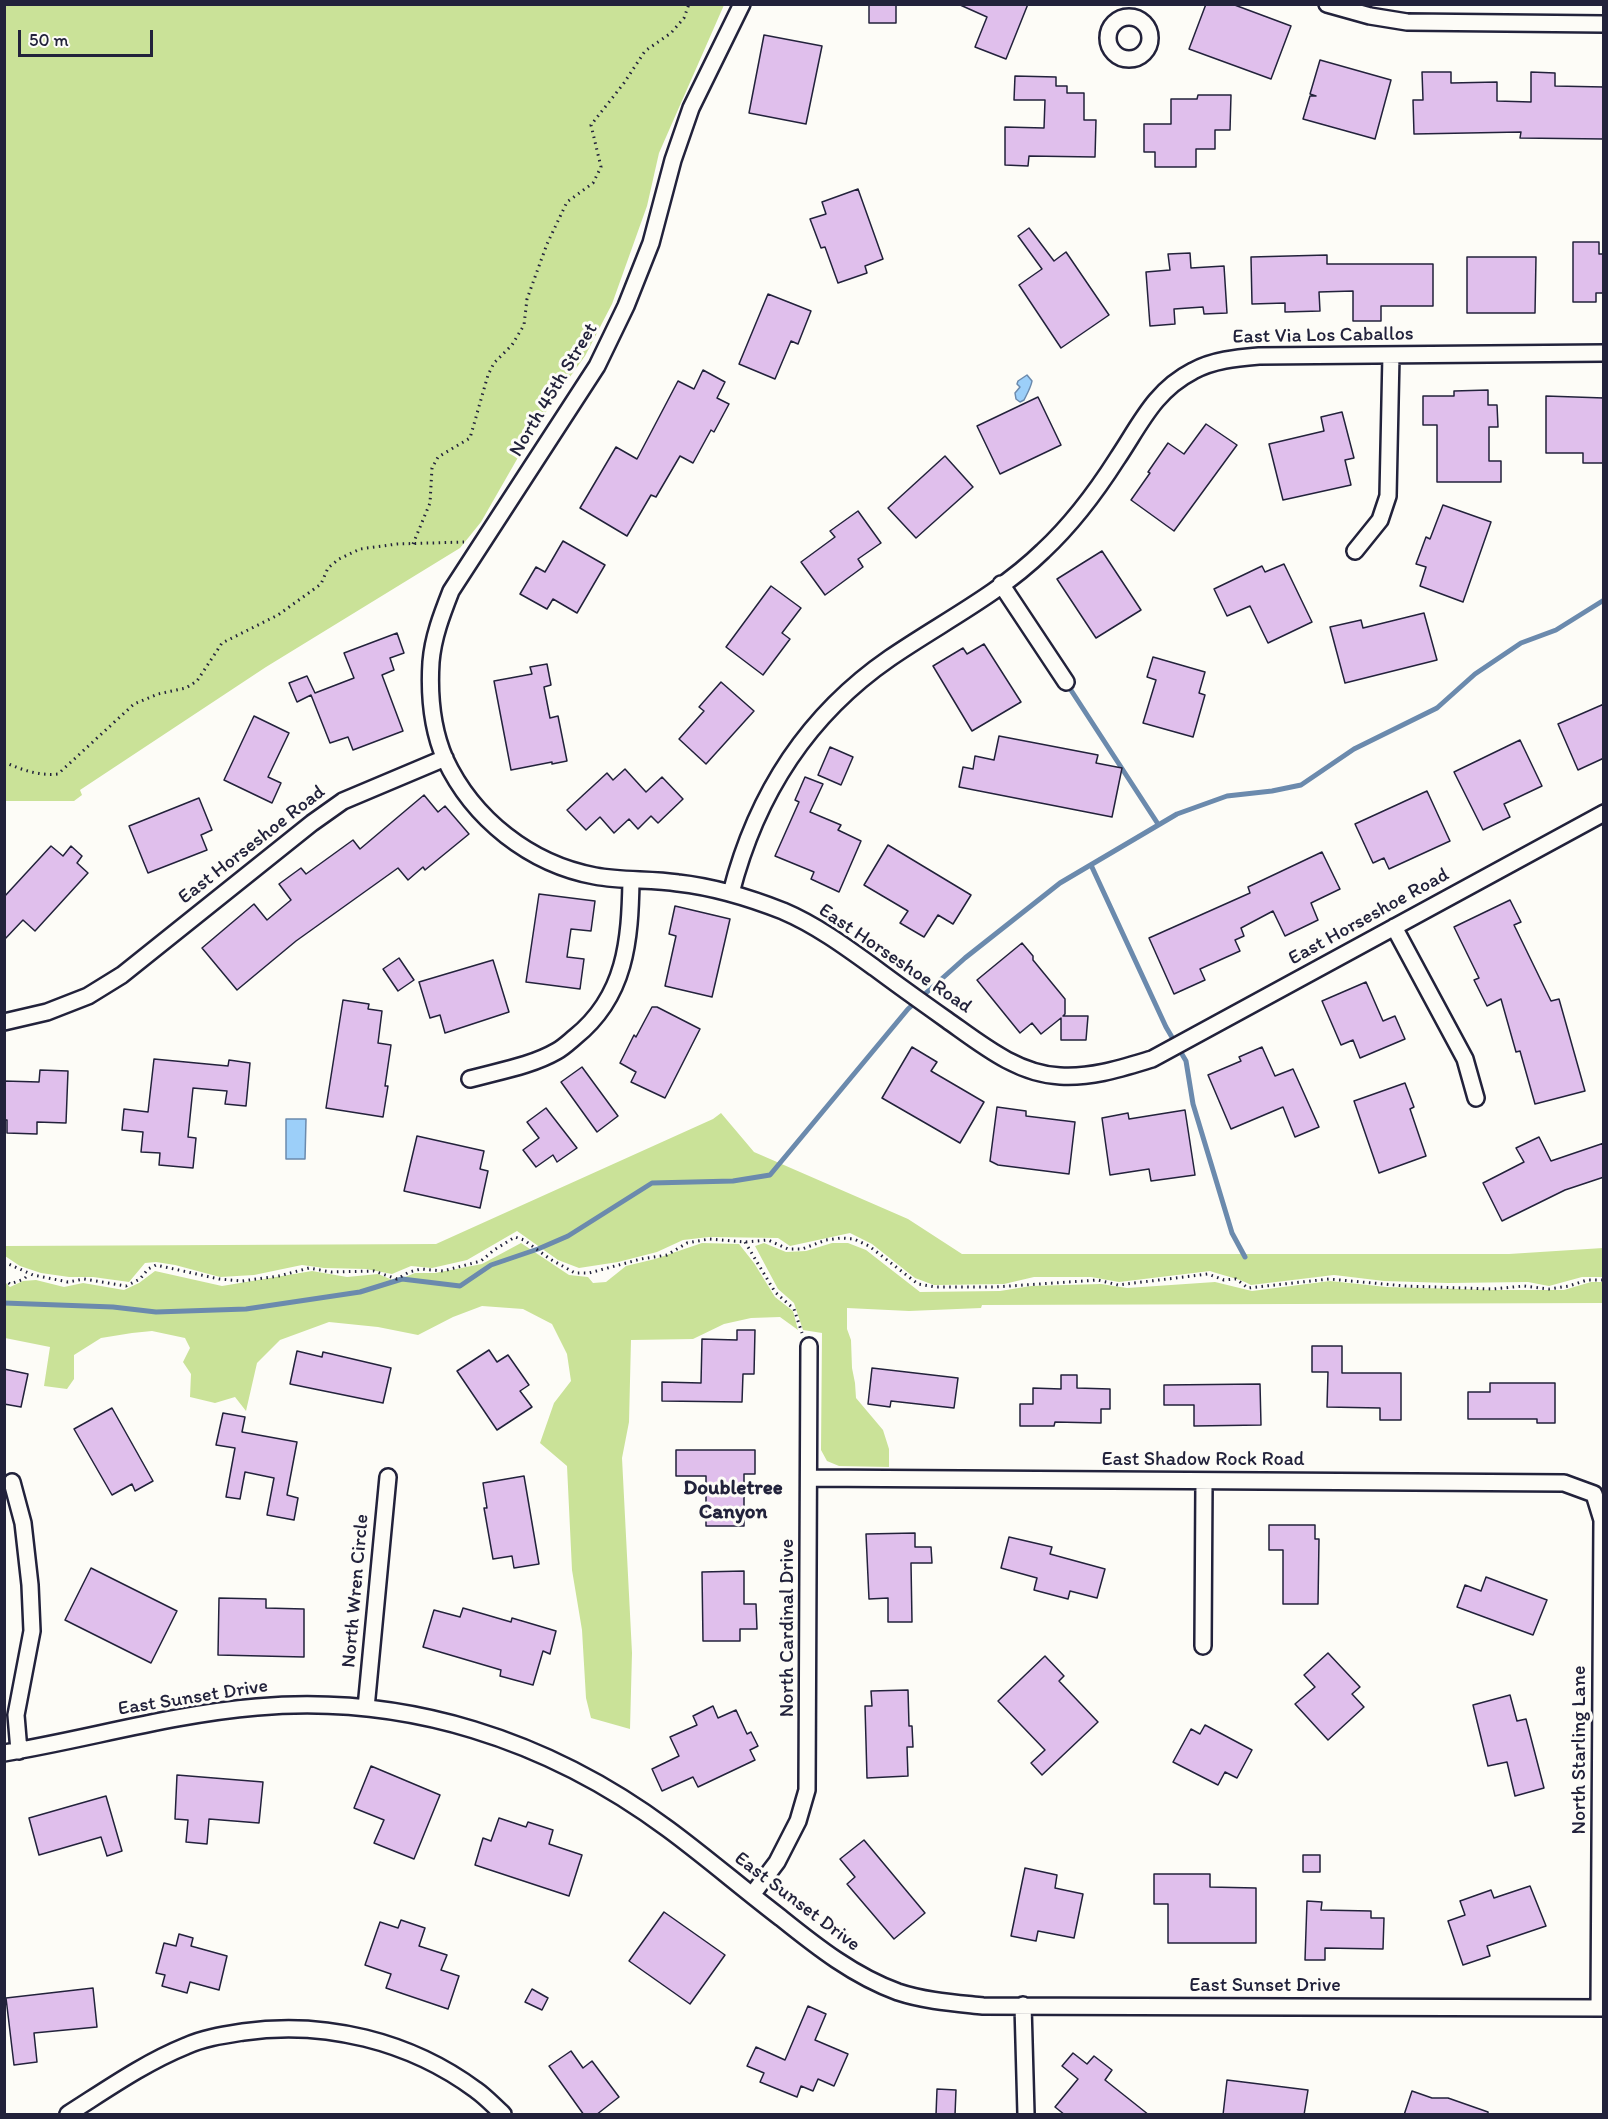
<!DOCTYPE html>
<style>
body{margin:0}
#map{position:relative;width:1608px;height:2119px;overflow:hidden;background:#fdfcf7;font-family:Itim,sans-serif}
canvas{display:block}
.frame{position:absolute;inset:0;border:6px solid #22223b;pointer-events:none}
.scale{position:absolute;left:18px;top:30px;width:135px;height:27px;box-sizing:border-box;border:3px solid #22223b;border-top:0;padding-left:8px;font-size:18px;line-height:21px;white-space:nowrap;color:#22223b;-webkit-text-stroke:4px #fdfcf7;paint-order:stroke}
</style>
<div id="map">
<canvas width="1608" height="2119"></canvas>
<div class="frame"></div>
<div class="scale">50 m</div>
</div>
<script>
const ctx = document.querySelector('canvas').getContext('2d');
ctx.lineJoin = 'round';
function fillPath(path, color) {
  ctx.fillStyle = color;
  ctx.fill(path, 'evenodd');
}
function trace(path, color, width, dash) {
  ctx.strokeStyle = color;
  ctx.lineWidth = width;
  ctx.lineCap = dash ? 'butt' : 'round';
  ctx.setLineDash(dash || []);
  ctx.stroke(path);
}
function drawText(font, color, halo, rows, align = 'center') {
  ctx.font = font + ' Itim,sans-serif';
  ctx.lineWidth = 6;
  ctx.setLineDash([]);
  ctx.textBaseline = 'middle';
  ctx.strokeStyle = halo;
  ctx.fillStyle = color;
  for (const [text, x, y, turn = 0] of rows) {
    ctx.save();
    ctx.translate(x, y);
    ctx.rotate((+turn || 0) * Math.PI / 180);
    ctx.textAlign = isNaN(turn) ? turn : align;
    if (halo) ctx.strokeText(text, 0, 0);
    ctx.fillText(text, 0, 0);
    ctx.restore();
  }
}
fillPath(new Path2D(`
 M5,4L724,5L659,153L647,206L612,304L585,356L554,399L524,447L481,522L460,548L266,667L80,790L82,795L74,801H5Z
 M721,1113L754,1152L908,1219L962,1254H1509L1603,1248V1277H1582L1549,1286L1528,1282L1448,1283L1384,1281L1334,1275L1251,1285C1238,1278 1224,1276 1210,1271L1119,1282L1091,1277H1034L1004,1284L934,1285L915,1278L872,1244L850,1233L790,1246L778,1238L709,1237L683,1240L657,1252L618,1262L579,1268L558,1260L517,1231L467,1260L432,1268L411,1266L392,1274L366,1269L324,1268L302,1265L254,1275L220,1277L175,1265L156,1262L145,1263L129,1282L93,1277H69L41,1273L20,1266L5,1256V1246L436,1244L713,1119Z
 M521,1243L569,1275L588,1277L593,1283L606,1282L626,1266L655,1259L702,1243L739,1244L754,1263L775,1297L793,1311L798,1330L780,1317L751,1318L724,1324L693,1339L631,1340L629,1422L622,1458L632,1653L630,1729L591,1718L586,1698L582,1630L572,1570L567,1466L540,1443L554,1403L571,1381L567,1354L552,1324L523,1309L482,1306L453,1317L418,1335L378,1327L329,1322L280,1340L257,1363L246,1411L235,1397L215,1403L190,1397L191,1374L183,1362L190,1348L185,1338L152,1331L132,1333L101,1338L74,1355V1379L67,1389L44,1386L50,1347L5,1338V1282L10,1287L23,1281L36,1280L64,1287L83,1283L124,1290L139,1283L155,1271L222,1286L312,1271L347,1277L378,1274L395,1281L415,1273H435L482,1264Z
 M764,1243L786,1252L806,1251L832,1243H848L866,1250L920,1292L1000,1291L1031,1286L1101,1284L1127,1288L1215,1282L1252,1291L1330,1281L1387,1287L1495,1290H1564L1591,1282H1603V1303L982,1305L981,1308L909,1311L847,1308V1329L851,1340L852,1368L855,1383L856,1398L883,1430L889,1449V1467L839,1466L827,1461L821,1450L822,1333L803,1330L794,1303L778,1289L755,1246Z`), '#cae298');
const water = new Path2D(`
 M1027,375L1032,381C1031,387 1027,394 1024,400L1020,402L1016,399L1015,393L1020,387L1017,384L1018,381Z
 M286,1119H306L305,1159H286Z`);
fillPath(water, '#9ccff9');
trace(water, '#6b8aad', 1.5);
trace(new Path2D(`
 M1067,684L1158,824
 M1091,865L1166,1027L1186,1061L1193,1104L1232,1233L1245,1257
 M4,1303L113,1307L156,1312L246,1309L360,1292L402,1279L460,1286L491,1265L538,1249L568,1236L652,1183L733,1181L770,1175L908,1009L965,958L1060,883L1177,814L1227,796L1272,791L1301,785L1354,749L1437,708L1475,674L1521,643L1556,630L1604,600`), '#6b8aad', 5);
const building = new Path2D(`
 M958,4H1028L1006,59L975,47L987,17Z
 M1206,4H1232L1291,26L1271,79L1189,49Z
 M869,5H896V23H869Z
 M764,35L822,46L806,124L749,113Z
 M1320,60L1391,80L1375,139L1303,119L1310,96H1316L1310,94Z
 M1422,72H1451V83L1497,82V101L1531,102V72L1555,73V86L1604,87V139L1520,138L1521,132L1414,134L1413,100H1423Z
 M1015,76L1056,77V86H1067V93H1084V120H1096L1095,157L1029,156L1028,166L1005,165V127L1044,128L1045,100H1014Z
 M1198,95H1231L1230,130H1215V149H1196V167H1155V152H1144V124H1171V99H1197Z
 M858,189L883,259L865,266L867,273L838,283L825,247L821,248L810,219L826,214L822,202Z
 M1029,228L1054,261L1066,252L1109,315L1061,348L1019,285L1042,269L1018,236Z
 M1573,242H1599V254H1604V293H1596V302H1573Z
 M1190,253L1191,268L1224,266L1227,313L1204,314L1203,307L1174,309L1175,324L1150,326L1146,272L1170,270L1168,254Z
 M1327,255V264H1433V306H1381V321H1353V291L1319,292L1320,311L1285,312V303L1252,304L1251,257Z
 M1467,257H1536L1535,313H1467Z
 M768,294L811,311L798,344L791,341L775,379L739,364Z
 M703,370L725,382L717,398L729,404L714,432L711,430L693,463L680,456L656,497L651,495L627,536L580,508L616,447L637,459L678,381L694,389Z
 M1488,390V405H1497L1498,427H1489V461H1501V482H1437V425H1423V396H1454V391Z
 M1546,396L1604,398V463H1583V453H1546Z
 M1038,397L1061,445L1000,474L977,426Z
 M1342,412L1354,458L1345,460L1351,485L1283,500L1269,444L1324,431L1321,417Z
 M1206,424L1237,445L1174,531L1131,500L1150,473L1148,472L1168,443L1184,454Z
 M945,456L973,487L916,538L888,508Z
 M1443,505L1491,522L1463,602L1420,586L1426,567L1416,564L1426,537L1430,539Z
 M858,511L881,543L858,559L863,567L825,595L801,562L835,537L830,531Z
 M563,541L605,565L577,613L553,599L547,609L520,594L536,567L545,572Z
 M1102,551L1141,610L1096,638L1057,579Z
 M1284,564L1312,622L1268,643L1250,606L1227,616L1214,589L1262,566L1265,572Z
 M771,586L801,608L782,633L790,639L763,675L726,647Z
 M1424,613L1437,660L1345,683L1330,627L1361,620L1363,628Z
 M397,633L404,653L390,658L394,670L382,675L403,731L353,750L348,737L330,743L311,695L297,702L289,683L307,676L315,693L354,678L344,653Z
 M984,644L1021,702L972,731L933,666L963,648L967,654Z
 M1153,657L1205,672L1199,693L1205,695L1193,737L1143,723L1156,680L1147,677Z
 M547,664L551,685L544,687L550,718L558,716L567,761L552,764V762L511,770L494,681L532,674L530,667Z
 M721,682L754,711L706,764L679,739L704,711L699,707Z
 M1604,704V758L1578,770L1558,724Z
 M254,716L289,733L268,777L281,783L272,803L224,780Z
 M999,736L1098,755L1096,763L1122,768L1112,817L959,787L963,767L973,769L975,756L994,760Z
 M1520,740L1542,786L1504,804L1510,817L1483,830L1454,772Z
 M830,747L853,757L841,785L818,775Z
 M625,769L646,792L662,777L683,799L658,823L651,816L638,829L629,819L614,833L600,817L586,830L567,810L607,773L613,780Z
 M805,777L823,784L810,812L841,825L838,830L861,841L839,892L811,879L814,872L775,856L799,802L795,800Z
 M1427,791L1450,841L1389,869L1384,858L1373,863L1355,824Z
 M424,795L438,812L445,806L469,834L425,870L423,867L408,880L398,868L296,941L237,990L202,948L254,904L267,920L291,900L279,884L301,868L306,874L353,840L360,849Z
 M199,798L212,830L201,835L207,850L148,873L129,826Z
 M888,845L971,895L953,924L938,915L924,937L900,923L908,911L864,885Z
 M51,846L63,856L71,846L82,856L77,863L88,873L35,931L23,920L4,940V897Z
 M1322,852L1340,889L1311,903L1318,920L1285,936L1273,911L1241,928L1244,936L1235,940L1240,951L1200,969L1205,980L1174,994L1149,938L1250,893L1248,887Z
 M539,894L595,901L591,931L571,929L567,957L584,959L580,989L526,982Z
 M1510,900L1521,922L1514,925L1551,1001L1559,999L1585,1091L1535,1104L1520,1051L1516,1052L1501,999L1487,1006L1474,980L1479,978L1454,927Z
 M675,906L730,919L712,997L665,986L676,936L669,934Z
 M1022,943L1033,956V960L1065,999V1014L1063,1016H1088L1086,1040H1061V1018L1041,1034L1032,1023L1020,1033L977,980Z
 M399,958L414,980L398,991L383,969Z
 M493,960L509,1012L445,1033L440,1015L430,1018L419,982Z
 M1366,982L1383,1021L1395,1016L1405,1039L1360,1058L1353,1040L1341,1045L1322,1001Z
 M343,1000L369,1004L368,1009L382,1011L378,1043L391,1045L385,1086H388L383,1117L326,1108Z
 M652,1007H657L700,1029L665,1098L631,1082L636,1072L620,1063L634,1035L636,1037Z
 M912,1047L937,1062L931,1071L984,1102L960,1143L882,1098Z
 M1262,1047L1275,1076L1293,1069L1319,1127L1295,1137L1283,1107L1231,1129L1208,1075L1241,1061L1239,1057Z
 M154,1059L228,1066L229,1060L250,1063L246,1106L225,1104L227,1091L193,1088L188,1137L196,1138L193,1168L159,1165L160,1153L141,1152L143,1132L122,1130L124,1109L148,1112Z
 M582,1067L618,1116L597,1132L561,1082Z
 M40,1070L68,1071L66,1123L37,1122V1134L7,1133V1120H4V1081L39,1082Z
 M1405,1083L1414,1107L1410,1109L1426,1156L1379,1173L1354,1101Z
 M997,1107L1026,1111V1116L1075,1122L1069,1174L998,1165L990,1161Z
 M546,1108L577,1148L557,1162L553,1155L536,1167L523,1150L539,1138L527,1122Z
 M1185,1110L1195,1175L1151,1181L1149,1169L1110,1175L1102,1118L1128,1113L1129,1119Z
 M417,1136L484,1151L480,1169L488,1171L480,1208L404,1191Z
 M1539,1137L1551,1161L1604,1143V1177L1565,1190L1502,1221L1483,1183L1524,1162L1516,1148Z
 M737,1330H755L754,1374H743L742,1402L662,1401V1382L701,1383L702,1339L737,1340Z
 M1312,1346H1342V1373H1401V1420H1380V1408L1327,1407L1328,1372H1312Z
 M489,1350L497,1362L508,1355L529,1385L520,1391L532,1407L497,1430L457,1371Z
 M297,1351L322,1357L323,1352L391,1368L383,1403L290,1384Z
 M872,1368L958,1378L954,1408L891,1401L890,1407L868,1404Z
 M4,1369L28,1374L21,1407L4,1404Z
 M1061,1375H1077V1388L1110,1389V1409H1101V1423L1055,1422L1054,1426H1020V1404H1033V1388L1061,1389Z
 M1490,1383H1555V1423H1537V1419H1468V1392H1490Z
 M1260,1384L1261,1425L1194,1426V1405H1164V1385Z
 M112,1408L153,1481L135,1491L132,1484L112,1495L74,1429Z
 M223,1413L245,1417L242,1432L297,1442L287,1495L298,1498L294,1520L267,1515L274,1478L245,1472L240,1499L226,1497L235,1448L216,1445Z
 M676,1450H755V1474H744V1526H706V1476H676Z
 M524,1476L539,1564L514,1568L512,1556L493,1559L484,1508H487L483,1483Z
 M1269,1525H1315V1539H1319L1318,1604H1283V1550H1269Z
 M915,1533V1547H931L932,1563H911L912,1622H888V1598L869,1599L866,1534Z
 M1009,1537L1052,1547L1050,1554L1105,1569L1097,1598L1070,1591L1068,1599L1034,1590L1037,1578L1001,1568Z
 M91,1568L177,1611L151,1663L65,1620Z
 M744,1571V1604H756L757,1629H740V1641H703L702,1572Z
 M1486,1577L1547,1600L1533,1635L1457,1607L1465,1585L1481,1591Z
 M219,1598L266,1599V1608L304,1609V1657L218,1655Z
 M463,1608L511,1622L512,1618L556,1631L550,1654L543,1651L533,1685L500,1676L501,1670L423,1647L434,1610L460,1617Z
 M1328,1653L1360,1687L1352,1694L1364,1707L1328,1740L1295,1704L1315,1687L1304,1675Z
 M1045,1656L1064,1676L1059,1681L1098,1722L1042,1775L1031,1763L1045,1750L998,1701Z
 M908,1690L909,1726H912L913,1747H907L908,1776L867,1778L865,1706H872L871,1691Z
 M1510,1695L1517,1721L1526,1719L1544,1788L1515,1796L1507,1762L1488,1766L1473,1705Z
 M713,1706L718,1718L736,1710L747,1734L751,1732L758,1746L750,1750L755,1760L698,1787L693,1777L662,1791L652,1769L679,1756L670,1737L697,1725L693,1716Z
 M1205,1725L1252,1750L1237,1778L1225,1772L1218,1785L1173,1762L1191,1729L1200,1734Z
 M371,1766L440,1795L414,1859L374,1843L384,1820L354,1808Z
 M177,1775L263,1782L259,1823L209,1819L207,1844L186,1842L188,1820L175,1819Z
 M106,1796L122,1851L107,1856L101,1837L39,1855L29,1818Z
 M499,1818L526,1827L528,1822L553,1830L549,1844L582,1855L569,1896L475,1865L483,1838L491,1841Z
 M864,1840L925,1913L894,1939L847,1884L855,1877L840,1859Z
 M1303,1855H1320V1872H1303Z
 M1025,1868L1057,1875L1055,1888L1083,1894L1074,1938L1038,1931L1036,1941L1011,1936Z
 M1154,1874H1210V1887L1256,1888V1943H1168V1904H1154Z
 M1530,1886L1546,1926L1487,1946L1490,1956L1463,1965L1448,1921L1465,1915L1460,1901L1491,1890L1494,1898Z
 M1307,1901L1322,1902L1321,1910L1371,1911V1918H1384L1383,1949L1325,1948V1960H1305Z
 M664,1912L725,1955L690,2004L629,1961Z
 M401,1920L425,1928L419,1946L447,1955L441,1970L459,1976L448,2009L386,1988L391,1974L365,1965L380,1922L398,1928Z
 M179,1934L193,1938L191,1946L227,1956L219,1990L190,1982L187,1993L162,1986L165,1975L156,1973L164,1943L176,1946Z
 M93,1988L97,2027L34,2033L37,2062L14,2065L6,1998Z
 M532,1989L548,1998L542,2010L525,2002Z
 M808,2006L826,2014L815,2040L848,2054L834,2086L818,2079L813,2091L801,2086L797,2097L760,2082L764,2073L747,2066L756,2047L785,2060Z
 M571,2051L583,2068L592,2061L619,2097L596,2115H584L549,2066Z
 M1073,2053L1087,2064L1094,2056L1112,2070L1105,2080L1149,2115H1065L1055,2107L1078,2079L1062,2066Z
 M1227,2080L1308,2090L1304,2115H1223Z
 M937,2089L956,2090L955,2115H936Z
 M1412,2091L1432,2098H1448L1488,2112V2115H1404Z`);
fillPath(building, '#e0bfec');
trace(building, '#22223b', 1.5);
const minor = new Path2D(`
 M742,4L691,108L673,160L651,243L626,306L597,366L451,591C442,614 433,637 431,662C429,694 432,729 445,759C473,819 530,864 595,876C622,881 651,879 678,883C714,887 750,898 783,911C816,925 846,947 875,968C899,986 923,1003 947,1020C981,1044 1017,1074 1060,1076C1092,1078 1122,1068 1152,1059L1604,813
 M1327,4L1370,16L1407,22L1604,24
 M1108 38a21 21 0 1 1 42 0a21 21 0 1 1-42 0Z
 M1355,551L1380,520L1388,496L1391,355
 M1001,584L1066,682
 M731,893C756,795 806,716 890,658C941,623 999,594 1043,551C1072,524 1096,492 1117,459C1140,425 1154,391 1193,371C1213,360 1236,358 1259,356L1604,353
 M1394,927L1465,1059L1476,1098
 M4,1022L47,1012L88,996L122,975L312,823L343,801L445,758
 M470,1079C499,1071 531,1066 557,1051C564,1047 569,1042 575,1037C626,996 630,940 631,880
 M810,1478L1564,1483L1594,1494L1602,1520L1599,2008
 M12,1482L23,1523L30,1585L32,1631L16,1715L19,1751
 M1203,1646L1204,1481
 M366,1708L388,1477
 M4,1753C88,1739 172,1714 257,1707C406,1694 548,1740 668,1829C706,1857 743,1889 781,1918C817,1947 854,1976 898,1992C925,2001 955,2003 983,2006L1604,2008
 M752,1895L777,1862L798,1821L807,1790L809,1346
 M1023,2005L1026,2114
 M68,2114C106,2090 144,2063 186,2046C203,2038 224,2035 243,2032C324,2020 410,2041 476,2090C486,2097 494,2106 503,2114`);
trace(minor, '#22223b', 20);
trace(new Path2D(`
 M413,544L430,503L432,468L438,457L470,438L488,375L494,363L512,345L524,325L527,299L547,244L567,202L593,183L601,167L591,125L624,83L645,51L671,33L684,18L689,4
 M4,762C22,770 39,776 58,774L134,704L158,694L186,688L197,681L222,643L278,615L310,592L321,584L328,568L339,559L360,549L397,544L464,542
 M745,1242L775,1292L794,1309L802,1333
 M4,1262L33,1275L68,1282L84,1279L126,1286L140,1279L148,1269L156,1265L219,1279L242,1281L279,1276L309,1268L331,1272L374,1271L397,1279L409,1272L421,1269L443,1271L481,1261L494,1250L515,1237L524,1240L550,1259L575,1273H589L641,1259L667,1255L687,1243L709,1239L745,1242L768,1240L788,1249H802L826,1240L841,1238L854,1239L869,1246L918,1284L936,1287H995L1098,1280L1118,1285L1208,1274L1224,1280L1236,1279L1248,1288L1329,1279L1405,1286L1493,1289L1524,1286L1549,1289L1569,1286L1587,1280H1604
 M4,1279L10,1284L24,1279L28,1275`), '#22223b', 3, [1.5, 4.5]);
trace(minor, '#fdfcf7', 15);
drawText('20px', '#22223b', '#fdfcf7', [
 ["East Via Los Caballos",1323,336,-1],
 ["North 45th Street",554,390,-59],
 ["East Horseshoe Road",252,845,-38],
 ["East Horseshoe Road",1369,917,-29],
 ["East Horseshoe Road",895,959,34],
 ["East Shadow Rock Road",1203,1460],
 ["North Wren Circle",356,1591,-85],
 ["North Cardinal Drive",788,1628,-90],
 ["East Sunset Drive",193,1698,-9],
 ["North Starling Lane",1580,1750,-90],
 ["East Sunset Drive",797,1902,37],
 ["East Sunset Drive",1265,1986]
]);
drawText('bold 21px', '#22223b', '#fdfcf7', [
 ["Doubletree",733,1489],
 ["Canyon",733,1513]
]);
</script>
